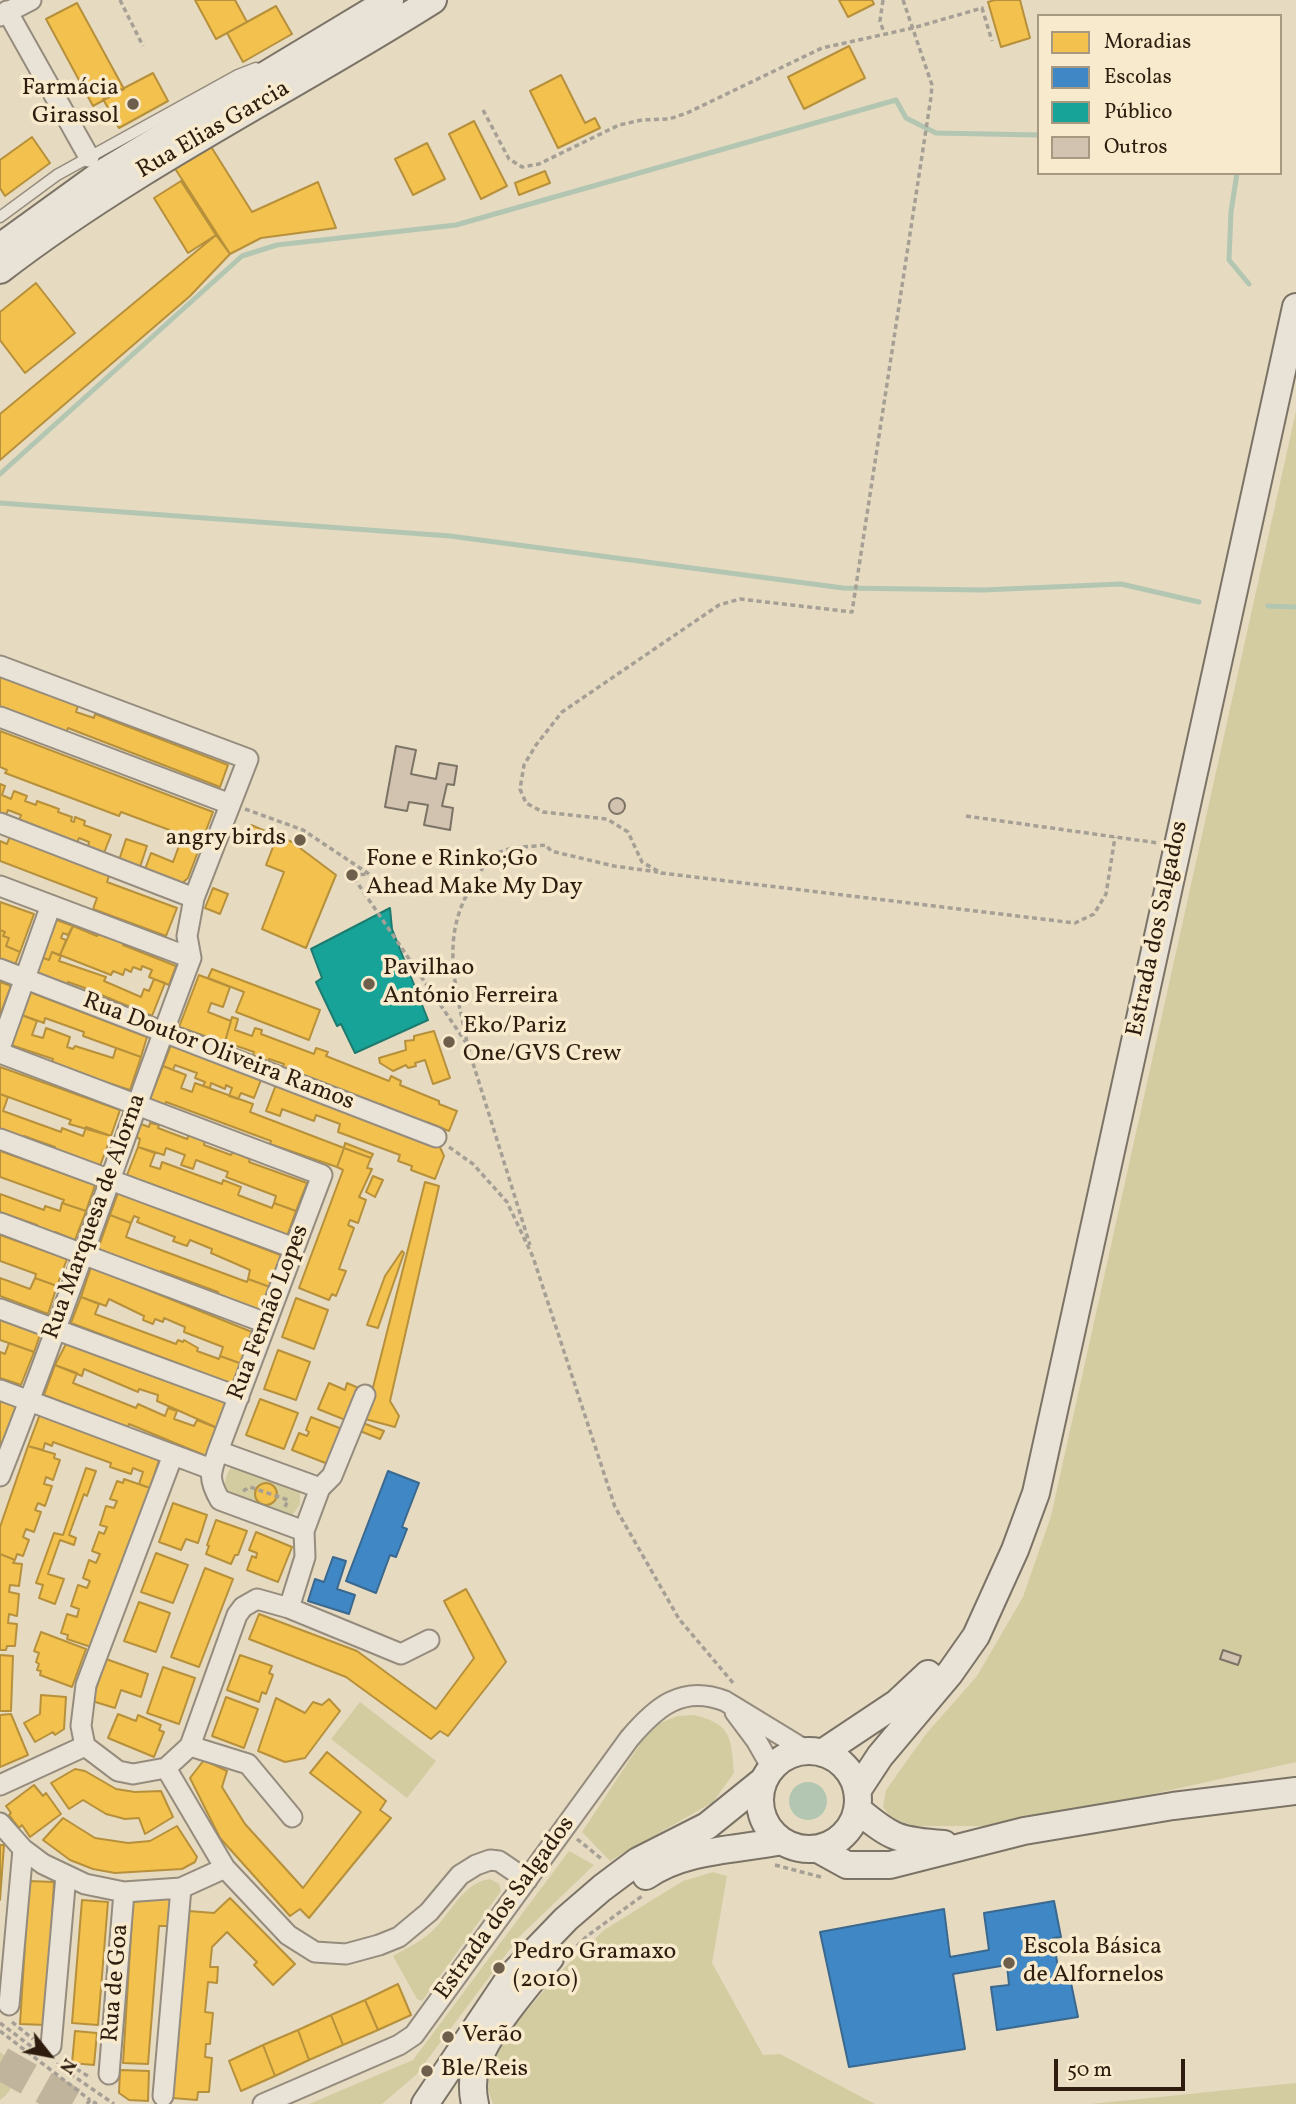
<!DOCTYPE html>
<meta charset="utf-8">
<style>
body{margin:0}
#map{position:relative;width:1296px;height:2104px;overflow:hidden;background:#e6dac1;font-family:Vollkorn,serif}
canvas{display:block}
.legend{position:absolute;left:1037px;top:14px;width:245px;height:161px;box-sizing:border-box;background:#f8eacd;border:2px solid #a79881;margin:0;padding:9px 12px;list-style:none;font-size:21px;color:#2e1d0f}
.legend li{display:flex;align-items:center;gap:14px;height:35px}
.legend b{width:35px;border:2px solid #a79881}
.north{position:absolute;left:14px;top:2020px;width:70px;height:70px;-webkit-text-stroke:5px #f8eacd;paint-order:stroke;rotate:121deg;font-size:19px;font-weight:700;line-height:28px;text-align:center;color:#2e1d0f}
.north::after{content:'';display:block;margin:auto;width:24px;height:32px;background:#2e1d0f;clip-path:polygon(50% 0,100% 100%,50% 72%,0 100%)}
.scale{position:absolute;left:1054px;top:2059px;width:131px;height:32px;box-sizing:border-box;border:4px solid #2e1d0f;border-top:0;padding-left:9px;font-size:21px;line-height:24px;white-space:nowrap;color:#2e1d0f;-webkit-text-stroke:5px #f8eacd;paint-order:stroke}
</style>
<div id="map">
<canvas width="1296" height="2104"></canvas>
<ul class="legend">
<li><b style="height:19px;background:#f2c14e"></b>Moradias</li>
<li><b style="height:19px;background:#3f88c5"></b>Escolas</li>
<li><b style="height:19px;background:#17a398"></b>Público</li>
<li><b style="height:19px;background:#d2c2b0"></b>Outros</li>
</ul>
<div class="north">N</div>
<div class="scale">50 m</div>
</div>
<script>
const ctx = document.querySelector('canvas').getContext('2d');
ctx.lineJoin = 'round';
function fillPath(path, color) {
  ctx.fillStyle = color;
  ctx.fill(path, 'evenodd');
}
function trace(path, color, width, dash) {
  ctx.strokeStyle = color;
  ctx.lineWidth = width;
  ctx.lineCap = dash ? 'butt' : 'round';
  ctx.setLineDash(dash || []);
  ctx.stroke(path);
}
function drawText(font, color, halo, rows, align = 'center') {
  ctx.font = font + ' Vollkorn,serif';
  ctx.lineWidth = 7;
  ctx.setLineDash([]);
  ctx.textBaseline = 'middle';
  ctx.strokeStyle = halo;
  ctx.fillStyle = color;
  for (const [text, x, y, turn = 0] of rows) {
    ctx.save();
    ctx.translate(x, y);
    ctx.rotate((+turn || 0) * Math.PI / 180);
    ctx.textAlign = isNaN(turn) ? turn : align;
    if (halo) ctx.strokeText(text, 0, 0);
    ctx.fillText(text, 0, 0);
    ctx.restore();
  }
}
fillPath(new Path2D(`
 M1296,411V1762L1104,1805L991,1826H915L897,1820L889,1815L883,1807L886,1790L926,1734L977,1676L1023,1597L1051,1516Z
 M236,1464L300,1488V1504L292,1516H286L230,1495L224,1487C226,1477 227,1469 236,1464Z
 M360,1702L436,1761L407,1798L331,1739Z
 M694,1715C732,1724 731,1738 734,1773L713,1802L610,1861L582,1832L644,1738L658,1724L677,1716Z
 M569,1851L594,1865L519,1937L416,2075L382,2104H309L413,2060Z
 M713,1872L727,1876L712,1963L763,2055L780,2054L875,2104H493L488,2090L489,2071L512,2027L565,1967L604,1930L683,1881Z
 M490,1879L499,1884L501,1891L422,2001L417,1999L393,1956C405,1949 420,1942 430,1933C450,1916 462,1882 490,1879Z
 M0,2052C20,2065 19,2087 0,2100Z
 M1296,2083V2104H1091Z`), '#d3cca1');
fillPath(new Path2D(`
 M789 1801a19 19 0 1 1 38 0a19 19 0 1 1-38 0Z`), '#b2c6b2');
const homes = new Path2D(`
 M195,0H235L247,22L216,39Z
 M839,0H872L874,4L848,17Z
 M995,0H1020L1030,38L1001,47L988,2Z
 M77,3L124,89L93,106L46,19Z
 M276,6L292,34L243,62L227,33Z
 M849,46L865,78L804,109L788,77Z
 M153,73L168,101L119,128L103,99Z
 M561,75L585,123L595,118L600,128L558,148L530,91Z
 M474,121L507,186L481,199L449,134Z
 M32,137L50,163L5,196L0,188V160Z
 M427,143L445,179L413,195L395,159Z
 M210,145L252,212L318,182L336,228L261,238L230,254L174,167Z
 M545,171L550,183L519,195L515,183Z
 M181,181L216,235L188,253L154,198Z
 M216,235L230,254L190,296L0,460V414Z
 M36,283L75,333L25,373L0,340V312Z
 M0,675L78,706L76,712L94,718L95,714L228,765L220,787L68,728L66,733L0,708Z
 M0,731L213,812L188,878L180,885L144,872L151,853L173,862L183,835L121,812L119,816L5,773L7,770L0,767Z
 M0,784L5,786L2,795L11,799L14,791L27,796L25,801L36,805L37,801L59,809L58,812L72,817L71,821L74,822L75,817L85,821L84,825L111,835L104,853L88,847L89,842L79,838L77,843L19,821L21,815L8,810L5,817L0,815Z
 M251,825L292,842L336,875L306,948L262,929L284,872L266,865L273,847L247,835Z
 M11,833L111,870L107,882L177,908L166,936L93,909L97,898L0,861V841L7,844Z
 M126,839L147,846L140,867L119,860Z
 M213,888L228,894L220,914L205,908Z
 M0,902L34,914L20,952L6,946L9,938L3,936L5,932L0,930Z
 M54,919L73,926L68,935L63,933L61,938L66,940L60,955L52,952L49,960L38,956Z
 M73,926L97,936L98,934L123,943V945L176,966L169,985L149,977L152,970L142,966L141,970L133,967L131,972L125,969L123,975L113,971L111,975L60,955Z
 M0,930L5,932L3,936L9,938L6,946L20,952L15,965L0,959Z
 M52,952L61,956L59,961L106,977L104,981L141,997L144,989L149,991L154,979L165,983L152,1016L99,994L97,998L83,993L85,988L68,982L66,987L32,973L38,956L49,960Z
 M212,969L320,1010L309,1040L236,1012L244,992L208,978Z
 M199,975L230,987L223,1007L211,1003L208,1012L231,1021L223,1048L207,1042L208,1037L179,1027Z
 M0,982L11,986L0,1015Z
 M27,991L147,1037L141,1057L83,1036L84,1032L45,1018L44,1023L19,1014Z
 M19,1014L37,1021L32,1035L43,1038L46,1028L70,1037L67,1047L73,1049L75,1046L113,1058L116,1048L141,1057L130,1090L102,1081V1083L51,1065L53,1059L8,1044Z
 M232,1017L238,1019L235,1030L252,1036L255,1028L262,1030L261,1034L314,1054L316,1048L328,1052L326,1056L389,1081L391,1076L401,1081L400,1085L439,1101V1104L457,1111L449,1131L427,1122L425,1125L380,1104L379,1107L315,1083L316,1080L282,1068L284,1064L269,1059L267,1064L252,1058L254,1052L225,1042Z
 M434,1031L450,1078L433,1084L425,1060L415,1063L416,1066L408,1068L406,1065L393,1071L380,1063L379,1058L406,1050L405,1041L414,1040V1036Z
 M171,1045L261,1080L254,1098L241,1093L238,1099L229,1096L232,1088L226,1085L225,1089L211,1083L210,1088L203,1086L205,1082L195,1078L197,1073L175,1065L173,1070L163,1066Z
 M163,1066L186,1075L181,1088L192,1092L195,1083L253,1104L250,1112L344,1148L337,1167L270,1144L271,1141L166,1102L165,1105L150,1099Z
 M0,1067L120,1110L111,1136L69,1124L71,1120L0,1094Z
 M277,1082L439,1145L444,1156L435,1179L411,1170L412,1166L398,1161L400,1155L338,1132L340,1124L316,1115L314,1121L282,1109L280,1116L266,1111Z
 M0,1094L8,1097L3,1111L61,1132L62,1128L83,1136L86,1127L111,1136L100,1166L53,1153L55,1147L24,1136L22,1140L0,1132Z
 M150,1123L159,1125L158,1128L187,1139L189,1135L205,1140L204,1145L231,1155L233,1152L250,1159L249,1162L307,1183L296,1211L274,1203L276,1196L226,1177L228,1172L196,1160L193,1169L181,1165L185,1155L166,1148L164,1155L138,1147L140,1139L136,1137L141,1124L149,1127Z
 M345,1143L373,1154L371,1158L344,1148Z
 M138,1147L155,1153L150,1166L160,1169L162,1162L222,1184L223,1180L241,1187L238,1195L272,1208L274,1203L296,1211L287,1236L242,1220L243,1218L140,1180L134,1182L135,1178L127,1175Z
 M344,1148L371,1158L367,1168L372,1169L359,1197L366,1200L358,1223L350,1220L348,1225L354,1228L339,1269L346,1271L336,1296L332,1294L329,1300L299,1288L343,1170L337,1167Z
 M0,1151L95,1185L86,1211L62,1203L64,1200L0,1177Z
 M373,1176L383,1180L375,1197L366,1192Z
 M425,1182L439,1186L390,1401L399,1416L395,1427L365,1419Z
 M118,1193L283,1256L270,1287L248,1279L250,1270L211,1253L212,1249L190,1240L187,1246L173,1241L175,1237L137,1222L139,1218L134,1216L131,1223L110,1215Z
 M0,1194L44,1210L45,1206L60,1211L62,1203L86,1211L75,1240L55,1232L53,1236L35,1229L37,1225L0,1212Z
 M110,1215L131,1223L126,1237L247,1282L248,1279L270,1287L261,1311L217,1294L218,1292L161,1271L160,1274L98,1249Z
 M0,1235L67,1259L57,1286L35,1278L36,1274L0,1261Z
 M402,1251L404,1253L378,1328L367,1325L385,1276Z
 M91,1267L257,1334L245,1365L220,1356L223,1347L184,1332L185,1327L164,1318L163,1322L155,1319L153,1324L143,1320L144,1316L109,1299L106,1306L81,1297Z
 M0,1278L30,1289L35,1278L57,1286L48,1314L0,1296Z
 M81,1297L99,1304L95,1314L176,1344L178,1340L183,1342L184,1340L198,1348L197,1351L219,1359L220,1356L245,1365L236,1388L189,1371L190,1368L71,1323Z
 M296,1298L328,1310L314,1349L282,1337Z
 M0,1317L41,1332L34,1352L0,1340Z
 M67,1342L232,1401L222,1430L157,1401L158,1395L139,1389L138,1392L84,1369L82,1376L55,1365Z
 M9,1343L34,1352L21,1385L0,1378V1352L5,1354Z
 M278,1350L310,1362L296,1400L264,1389Z
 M55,1365L77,1373L73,1383L136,1408L138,1404L165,1416L168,1408L177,1411L174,1419L194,1426L197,1420L222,1430L211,1458L129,1424L128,1427L44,1395Z
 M329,1383L345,1390L347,1383L361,1389L348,1421L318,1409Z
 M0,1397L17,1403L0,1452Z
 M260,1399L298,1413L284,1449L246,1435Z
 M40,1414L160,1457L150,1488L139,1484L143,1472L133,1468L131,1474L110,1467L111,1463L53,1442L52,1446L45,1443L43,1450L28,1446Z
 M311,1417L342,1429L328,1464L292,1450L299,1433L307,1436L309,1432L306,1430Z
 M363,1423L384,1431L380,1439L360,1431Z
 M28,1446L55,1454L54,1458L60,1460L53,1480L46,1477L44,1484L52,1486L45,1506L38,1503L35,1510L41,1512L34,1532L26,1529L23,1537L29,1540L23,1556L17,1554L15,1560L0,1554V1527Z
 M86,1468L96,1471L87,1496L84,1494L69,1535L76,1538L74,1545L60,1540L48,1574L64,1579L55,1604L39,1598L43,1585L36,1583L54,1533L63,1535Z
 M124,1479L150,1488L94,1648L67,1639L68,1635L61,1633L67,1614L77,1617L79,1609L71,1606L78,1585L87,1588L90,1581L83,1578L89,1560L96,1563L100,1554L92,1551L99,1532L104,1534L107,1527L100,1525L106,1506L114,1508L117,1501L110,1499L117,1481L123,1483Z
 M255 1494a11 11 0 1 1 22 0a11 11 0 1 1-22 0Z
 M173,1503L207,1515L198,1543L186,1539L181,1550L159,1542Z
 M216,1520L247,1531L238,1555H235L231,1564L206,1554L209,1546L207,1545Z
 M256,1532L292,1547L278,1582L247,1570L252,1556L256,1558L257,1553L249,1550Z
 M156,1553L188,1565L173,1603L141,1592Z
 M0,1554L15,1560L13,1563L22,1564L19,1586L10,1585L9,1592L19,1594L17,1616L9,1614L8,1623L17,1624L15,1646H7L6,1650H0Z
 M205,1568L233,1579L199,1667L171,1657Z
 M466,1589L506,1662L448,1736L440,1731L431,1739L346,1677L249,1639L259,1614L357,1651L436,1709L474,1658L444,1601Z
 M139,1602L170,1613L156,1652L124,1641Z
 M41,1632L86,1649L72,1687L40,1675L41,1671L37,1670L39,1664L36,1662L39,1653L34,1651Z
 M0,1655L13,1656L11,1711H0Z
 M240,1655L272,1666L269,1673L273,1675L266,1694L262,1692L259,1702L227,1690Z
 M106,1659L148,1674L141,1697L121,1690L115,1708L92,1701Z
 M163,1667L195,1678L179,1724L147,1713Z
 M41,1695L66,1697L64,1729L55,1735L53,1732L35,1742L24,1723L40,1714Z
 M226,1697L258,1709L244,1748L212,1736Z
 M276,1698L305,1713L313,1702L322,1705L329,1699L340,1711L305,1758L285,1762L258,1751Z
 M11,1714L28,1755L0,1767V1715Z
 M118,1714L136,1721L138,1715L161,1725L159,1730L164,1732L154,1757L108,1738Z
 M327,1752L386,1801L380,1810L391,1818L309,1918L300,1909L290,1916L220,1838L190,1778L204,1760L227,1771L222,1787L245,1824L303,1888L361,1812L310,1773Z
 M75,1769L85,1771L116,1789L135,1792L161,1791L173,1817L145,1834L139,1818L125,1819L106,1814L83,1800L69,1809L51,1783Z
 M34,1785L43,1796L46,1793L61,1814L30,1837L22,1825L19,1828L9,1815L11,1813L6,1806Z
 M63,1818L95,1838L128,1843L150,1841L177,1826L197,1857L195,1862L182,1869L115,1873L93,1869L70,1860L43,1840Z
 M0,1845H4L0,1900Z
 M29,1881L54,1882L46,2025L20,2024Z
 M170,1898L174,1900L173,1926H159L148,2064L123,2063L133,1902Z
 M230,1898L295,1964L273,1985L254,1965L257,1962L227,1932L212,1947L210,1967H218L217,1983L208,1982L205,2012L213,2013L210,2044H206L205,2057L212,2058L209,2092H198L197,2100L172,2098L189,1911L214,1913Z
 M82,1900L108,1902L98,2025L72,2023Z
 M398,1984L411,2015L378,2030L365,2000Z
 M365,2000L378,2030L343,2045L331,2015Z
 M331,2015L343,2045L309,2060L298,2030Z
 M298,2030L309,2060L275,2076L263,2045Z
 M75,2031L97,2033L94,2065L72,2063Z
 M263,2045L275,2076L241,2091L229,2061Z
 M120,2070L149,2071L148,2101L129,2100L119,2093Z`);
fillPath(homes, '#f2c14e');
trace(homes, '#b7903b', 2);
const schools = new Path2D(`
 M388,1471L419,1483L402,1527L407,1529L396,1557L390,1555L376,1593L346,1581Z
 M333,1557L346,1561L337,1589L355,1595L349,1614L308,1601L315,1579L324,1582Z
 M1054,1901L1061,1937L1053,1938L1060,1979L1070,1978L1078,2017L997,2030L991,1987L1009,1985L1007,1965L953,1974L965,2049L849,2067L820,1932L944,1909L950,1957L989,1950L984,1913Z`);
fillPath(schools, '#3f88c5');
trace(schools, '#3a688e', 2);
const public = new Path2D(`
 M390,908L392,929L428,1020L355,1053L341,1024L337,1026L316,982L322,978L311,949Z`);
fillPath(public, '#17a398');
trace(public, '#1e7b6f', 2);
trace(new Path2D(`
 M1237,173L1231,212L1229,260L1249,284
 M0,474L242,256L277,245L456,225L896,100L906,118L936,133L1039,135
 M0,503L450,536L843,588L983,590L1121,584L1199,602
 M1268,606L1296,607`), '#b2c6b2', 5);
const building = new Path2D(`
 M396,746L416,750L411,774L436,779L439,763L457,766L454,785L447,784L442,806L453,808L450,830L424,825L428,805L409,802L407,811L385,807Z
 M609 806a8 8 0 1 1 16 0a8 8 0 1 1-16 0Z
 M1223,1650L1241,1656L1238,1665L1220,1659Z`);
fillPath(building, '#d2c2b0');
trace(building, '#7b7365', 2);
trace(new Path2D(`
 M0,2063L73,2104`), '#c1b49d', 33, [33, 17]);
const lane = new Path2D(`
 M0,217L57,175L238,75L256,68`);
const street = new Path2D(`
 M7,11L89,157
 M0,16L31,0
 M0,666L248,759L194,898L187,936L191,958
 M0,717L230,804
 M0,823L194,898
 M0,886L191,958
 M0,969L436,1137
 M0,1048L51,905
 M0,1053L322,1175L218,1451C210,1474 208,1479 220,1500L304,1531L320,1488L218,1451
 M0,1139L294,1248
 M0,1223L266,1323
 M0,1309L239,1397
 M0,1390L211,1469
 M173,1455L86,1685L81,1726L85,1746L118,1771L133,1774L166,1768L190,1746L237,1615L243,1607L257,1599L289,1608L401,1654L429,1640
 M0,1476C68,1305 126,1130 191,958
 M320,1488L332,1476L365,1395
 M289,1608L305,1557L304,1531
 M735,1712L756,1740L772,1768
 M190,1746L248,1764L292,1817
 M166,1768L225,1868L288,1935L315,1952L346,1954L379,1945L399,1937L429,1912L460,1875L476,1865L490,1860L499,1861L527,1880
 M0,1785L85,1746
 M0,1823L23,1849L43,1864L85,1884L124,1892L181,1888L225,1868
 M9,2005L23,1849
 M51,2046L66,1875
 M109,2074L124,1892
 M163,2096L181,1888
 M263,2104L399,2045L414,2035L629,1739C655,1708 682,1684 725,1701L807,1751`);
const secondary = new Path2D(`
 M0,247L101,174L390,0
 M0,270C135,166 289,91 433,0
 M760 1800a49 49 0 1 1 98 0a49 49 0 1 1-98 0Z
 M822,1753L897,1703L928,1674
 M857,1791L880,1756L950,1673L976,1636L1015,1550L1036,1493L1296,307
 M857,1809C891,1838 899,1841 944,1844
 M818,1849L847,1865H890L1024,1831L1173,1806L1296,1791
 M646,1876C685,1849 737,1850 782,1841
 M425,2104L511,1976L566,1919L602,1888L638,1861L707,1826L764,1780
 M475,2104C472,2091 472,2079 476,2066C488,2030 526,1987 550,1958`);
trace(lane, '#958c7d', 13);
trace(street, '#958c7d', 23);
trace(secondary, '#7b7365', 30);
trace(new Path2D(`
 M120,0L143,46
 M883,0L880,21L884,33
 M903,0L932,85L931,97L852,612L740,599L719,605L562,712L536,745L524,765L520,789L526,803L543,812L607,819L628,832L642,862L661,873L1075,923L1094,914L1106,894L1115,837
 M483,110L509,159L522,167L539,164L619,125L642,120L669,119L687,113L822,48L913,28L982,8L992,41
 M245,809L303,830L369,874L352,875L467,1044L530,1245
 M966,816L1158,843
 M467,1042C455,984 439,934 475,881C480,873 486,860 494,855C508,846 530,847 546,845L551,851L614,866L658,872
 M449,1147L473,1164L507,1202L533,1257L615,1507L679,1619L734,1684
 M243,1491L250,1487L288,1500L285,1507
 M577,1839L603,1860
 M775,1865L821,1877
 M571,1952L587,1936L642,1896
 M12,2022L33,2039
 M0,2023L32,2047
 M0,2031L90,2100
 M62,2060L91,2078
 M56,2064L114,2104
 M87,2104L90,2100L97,2104`), '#a69f95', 3.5, [5, 3.5]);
trace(lane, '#e9e3d7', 10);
trace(street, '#e9e3d7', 19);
trace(secondary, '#e9e3d7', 26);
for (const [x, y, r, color] of [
 [133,104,7,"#6e5f4d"],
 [300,840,7,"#6e5f4d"],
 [352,875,7,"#6e5f4d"],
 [369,984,7,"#6e5f4d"],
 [449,1042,7,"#6e5f4d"],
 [1009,1963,7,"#6e5f4d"],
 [499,1968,7,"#6e5f4d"],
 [448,2037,7,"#6e5f4d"],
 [427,2071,7,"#6e5f4d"]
]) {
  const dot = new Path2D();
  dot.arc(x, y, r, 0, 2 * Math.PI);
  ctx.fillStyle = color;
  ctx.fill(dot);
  trace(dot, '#f8eacd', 2.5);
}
drawText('24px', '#2e1d0f', '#f8eacd', [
 ["Farmácia",119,90,"right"],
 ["Girassol",119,118,"right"],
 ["angry birds",286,840,"right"],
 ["Fone e Rinko;Go",366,861],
 ["Ahead Make My Day",366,889],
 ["Pavilhao",383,970],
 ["António Ferreira",383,998],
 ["Eko/Pariz",463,1028],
 ["One/GVS Crew",463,1056],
 ["Escola Básica",1023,1949],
 ["de Alfornelos",1023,1977],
 ["Pedro Gramaxo",513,1954],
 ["(2010)",513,1982],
 ["Verão",462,2037],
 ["Ble/Reis",441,2071]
], 'left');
drawText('24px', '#2e1d0f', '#f8eacd', [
 ["Rua Elias Garcia",214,131,-30],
 ["Estrada dos Salgados",1159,929,-78],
 ["Rua Doutor Oliveira Ramos",218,1053,21],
 ["Rua Marquesa de Alorna",96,1217,-70],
 ["Rua Fernão Lopes",270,1313,-69],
 ["Estrada dos Salgados",506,1909,-54],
 ["Rua de Goa",117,1983,-85]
]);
</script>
